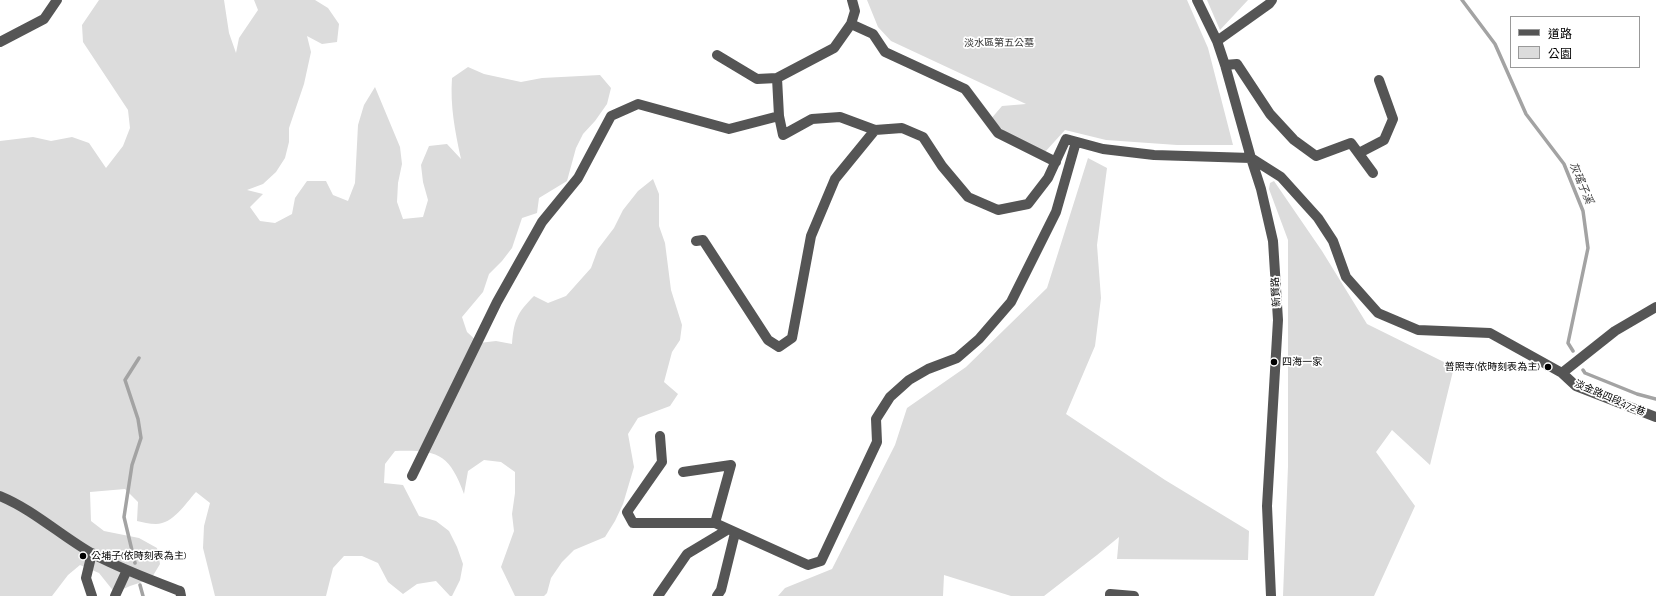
<!DOCTYPE html>
<meta charset="utf-8">
<style>
body{margin:0}
#map{position:relative;width:1656px;height:596px;overflow:hidden;background:#fff;font-family:Raleway,"Noto Sans TC",sans-serif}
canvas{display:block}
.legend{position:absolute;left:1510px;top:16px;width:130px;height:52px;box-sizing:border-box;background:#fff;border:1px solid #999;margin:0;padding:5px 7px;list-style:none;font-size:12px;color:#000}
.legend li{display:flex;align-items:center;gap:8px;height:20px}
.legend b{width:20px;border:1px solid #999}
</style>
<div id="map">
<canvas width="1656" height="596"></canvas>
<ul class="legend">
<li><b style="height:5px;background:#555"></b>道路</li>
<li><b style="height:11px;background:#dcdcdc"></b>公園</li>
</ul>
</div>
<script>
const ctx = document.querySelector('canvas').getContext('2d');
ctx.lineJoin = 'round';
function fillPath(path, color) {
  ctx.fillStyle = color;
  ctx.fill(path, 'evenodd');
}
function trace(path, color, width, dash) {
  ctx.strokeStyle = color;
  ctx.lineWidth = width;
  ctx.lineCap = dash ? 'butt' : 'round';
  ctx.setLineDash(dash || []);
  ctx.stroke(path);
}
function drawText(font, color, halo, rows, align = 'center') {
  ctx.font = font + ' Raleway,"Noto Sans TC",sans-serif';
  ctx.lineWidth = 3.5;
  ctx.setLineDash([]);
  ctx.textBaseline = 'middle';
  ctx.strokeStyle = halo;
  ctx.fillStyle = color;
  for (const [text, x, y, turn = 0] of rows) {
    ctx.save();
    ctx.translate(x, y);
    ctx.rotate((+turn || 0) * Math.PI / 180);
    ctx.textAlign = isNaN(turn) ? turn : align;
    if (halo) ctx.strokeText(text, 0, 0);
    ctx.fillText(text, 0, 0);
    ctx.restore();
  }
}
fillPath(new Path2D(`
 M99,0H224L229,33L236,53L239,38L258,10L254,0H315L328,8L339,24L337,42L322,44L307,36L311,52L304,84L289,128V142L285,158L276,172L263,184L247,190L263,194L250,207L260,221L275,223L292,214L295,198L307,181H326L333,195L348,201L355,183L358,125L364,105L375,87L400,147L402,164L398,183L397,202L403,219L423,217L428,200L423,182L421,165L429,146L447,144L461,159C455,131 450,106 452,78L468,67L484,74L521,82L542,78L600,75L611,88L607,104L595,121L583,134L576,148L567,181L539,198L537,213L522,218L512,248L502,261L489,274L483,292L462,317L467,332L479,343L496,341L512,344C514,320 517,313 534,296L548,303L566,296L591,268L598,249L614,228L623,210L638,191L653,179L659,194V226L665,243L671,290L682,325L680,340L672,352L664,382L678,394L670,406L638,418L628,434L634,467L623,504L615,521L605,537L574,550L562,562L551,578L547,593L544,596H515L501,567L514,531L512,514L515,493V472L501,462L484,460L468,471L464,494C449,453 437,450 395,451L385,464L384,483L403,485L419,516L436,521L449,531L457,547L463,564L460,580L452,596H450L436,581L417,584L403,594L388,582L378,563L362,556H344L333,568L326,596H215L203,548L204,526L210,503L196,492C185,504 173,524 156,524C149,524 143,522 137,521L138,502L125,489L90,492L91,521L104,531L139,538L157,548L160,564L151,579L130,586L115,593L99,573L80,565L68,575L52,596H0V141L33,137L51,141L72,137L89,143L106,168L123,146L130,128L128,110L83,42L82,25Z
 M867,0H1187L1208,48L1233,145H1177L1106,140L1065,130L1045,152L1031,151L990,120L1002,106L1026,104L891,41L878,27Z
 M1207,0H1248L1220,30Z
 M1088,158L1107,168L1097,245L1101,298L1095,346L1066,414L1165,480L1249,531L1248,560L1117,559L1119,537L1097,555L1044,596H1011L944,575L943,596H778L785,588L832,569L895,445L907,408L966,367L1047,288Z
 M1274,181L1322,251L1367,324L1454,367L1430,465L1392,430L1376,452L1415,506L1374,596H1283L1288,466V240L1269,189L1270,183Z`), '#dcdcdc');
trace(new Path2D(`
 M1462,0L1495,44L1526,114L1564,164L1583,211L1588,248L1568,343L1573,351
 M1583,370L1585,373L1637,394L1656,399
 M135,563L124,517L132,465L141,438L138,419L125,380L139,358
 M140,585L143,596`), '#a3a3a3', 3.5);
trace(new Path2D(`
 M852,0L855,11L851,24L834,48L777,78L779,116L783,135L812,119L840,117L875,130L902,128L923,137L942,166L968,197L998,210L1028,204L1048,178L1066,139L1103,149L1154,155L1251,158L1281,177L1318,218L1333,241L1346,277L1378,313L1418,330L1490,333L1562,373L1576,386L1656,417
 M1197,0L1217,41L1225,65L1251,158L1261,189L1273,241L1278,320L1267,506L1271,596
 M851,24L873,34L885,52L965,89L998,133L1056,162
 M1217,41L1269,4L1272,0
 M0,42L44,19L57,0
 M717,55L757,79L777,78
 M1225,65L1237,64L1270,114L1294,140L1316,156L1351,143L1373,173
 M1359,153L1384,140L1393,119L1379,80
 M696,241L703,240L768,340L779,347L792,338L811,236L835,179L875,130
 M1562,373L1615,331L1656,307
 M660,436L662,462L627,512L633,523H715L808,565L821,561L877,442L876,419L890,397L909,380L928,369L957,358L979,339L1011,302L1056,212L1076,142
 M683,472L731,465L715,523
 M412,476L497,302L542,222L578,178L611,116L638,104L729,129L779,116
 M0,496C34,510 61,536 93,554C121,569 151,580 180,591L181,596
 M92,596L86,578L92,553
 M115,596L127,570
 M658,596L687,554L727,530
 M717,596L721,590L735,533
 M1110,596V594L1134,596`), '#555', 10);
for (const [x, y, r, color] of [
 [1274,362,4,"#000"],
 [1548,367,4,"#000"],
 [83,556,4,"#000"]
]) {
  const dot = new Path2D();
  dot.arc(x, y, r, 0, 2 * Math.PI);
  ctx.fillStyle = color;
  ctx.fill(dot);
  trace(dot, '#fff', 1.5);
}
drawText('10px', '#333', '#fff', [
 ["淡水區第五公墓",999,43]
]);
drawText('10px', '#000', '#fff', [
 ["新賢路",1276,292,-94],
 ["淡金路四段472巷",1610,398,23]
]);
drawText('10px', '#000', '#fff', [
 ["四海一家",1282,362],
 ["普照寺(依時刻表為主)",1540,367,"right"],
 ["公埔子(依時刻表為主)",91,556]
], 'left');
drawText('italic 11px', '#444', '#fff', [
 ["灰瑤子溪",1581,183,67]
]);
</script>
